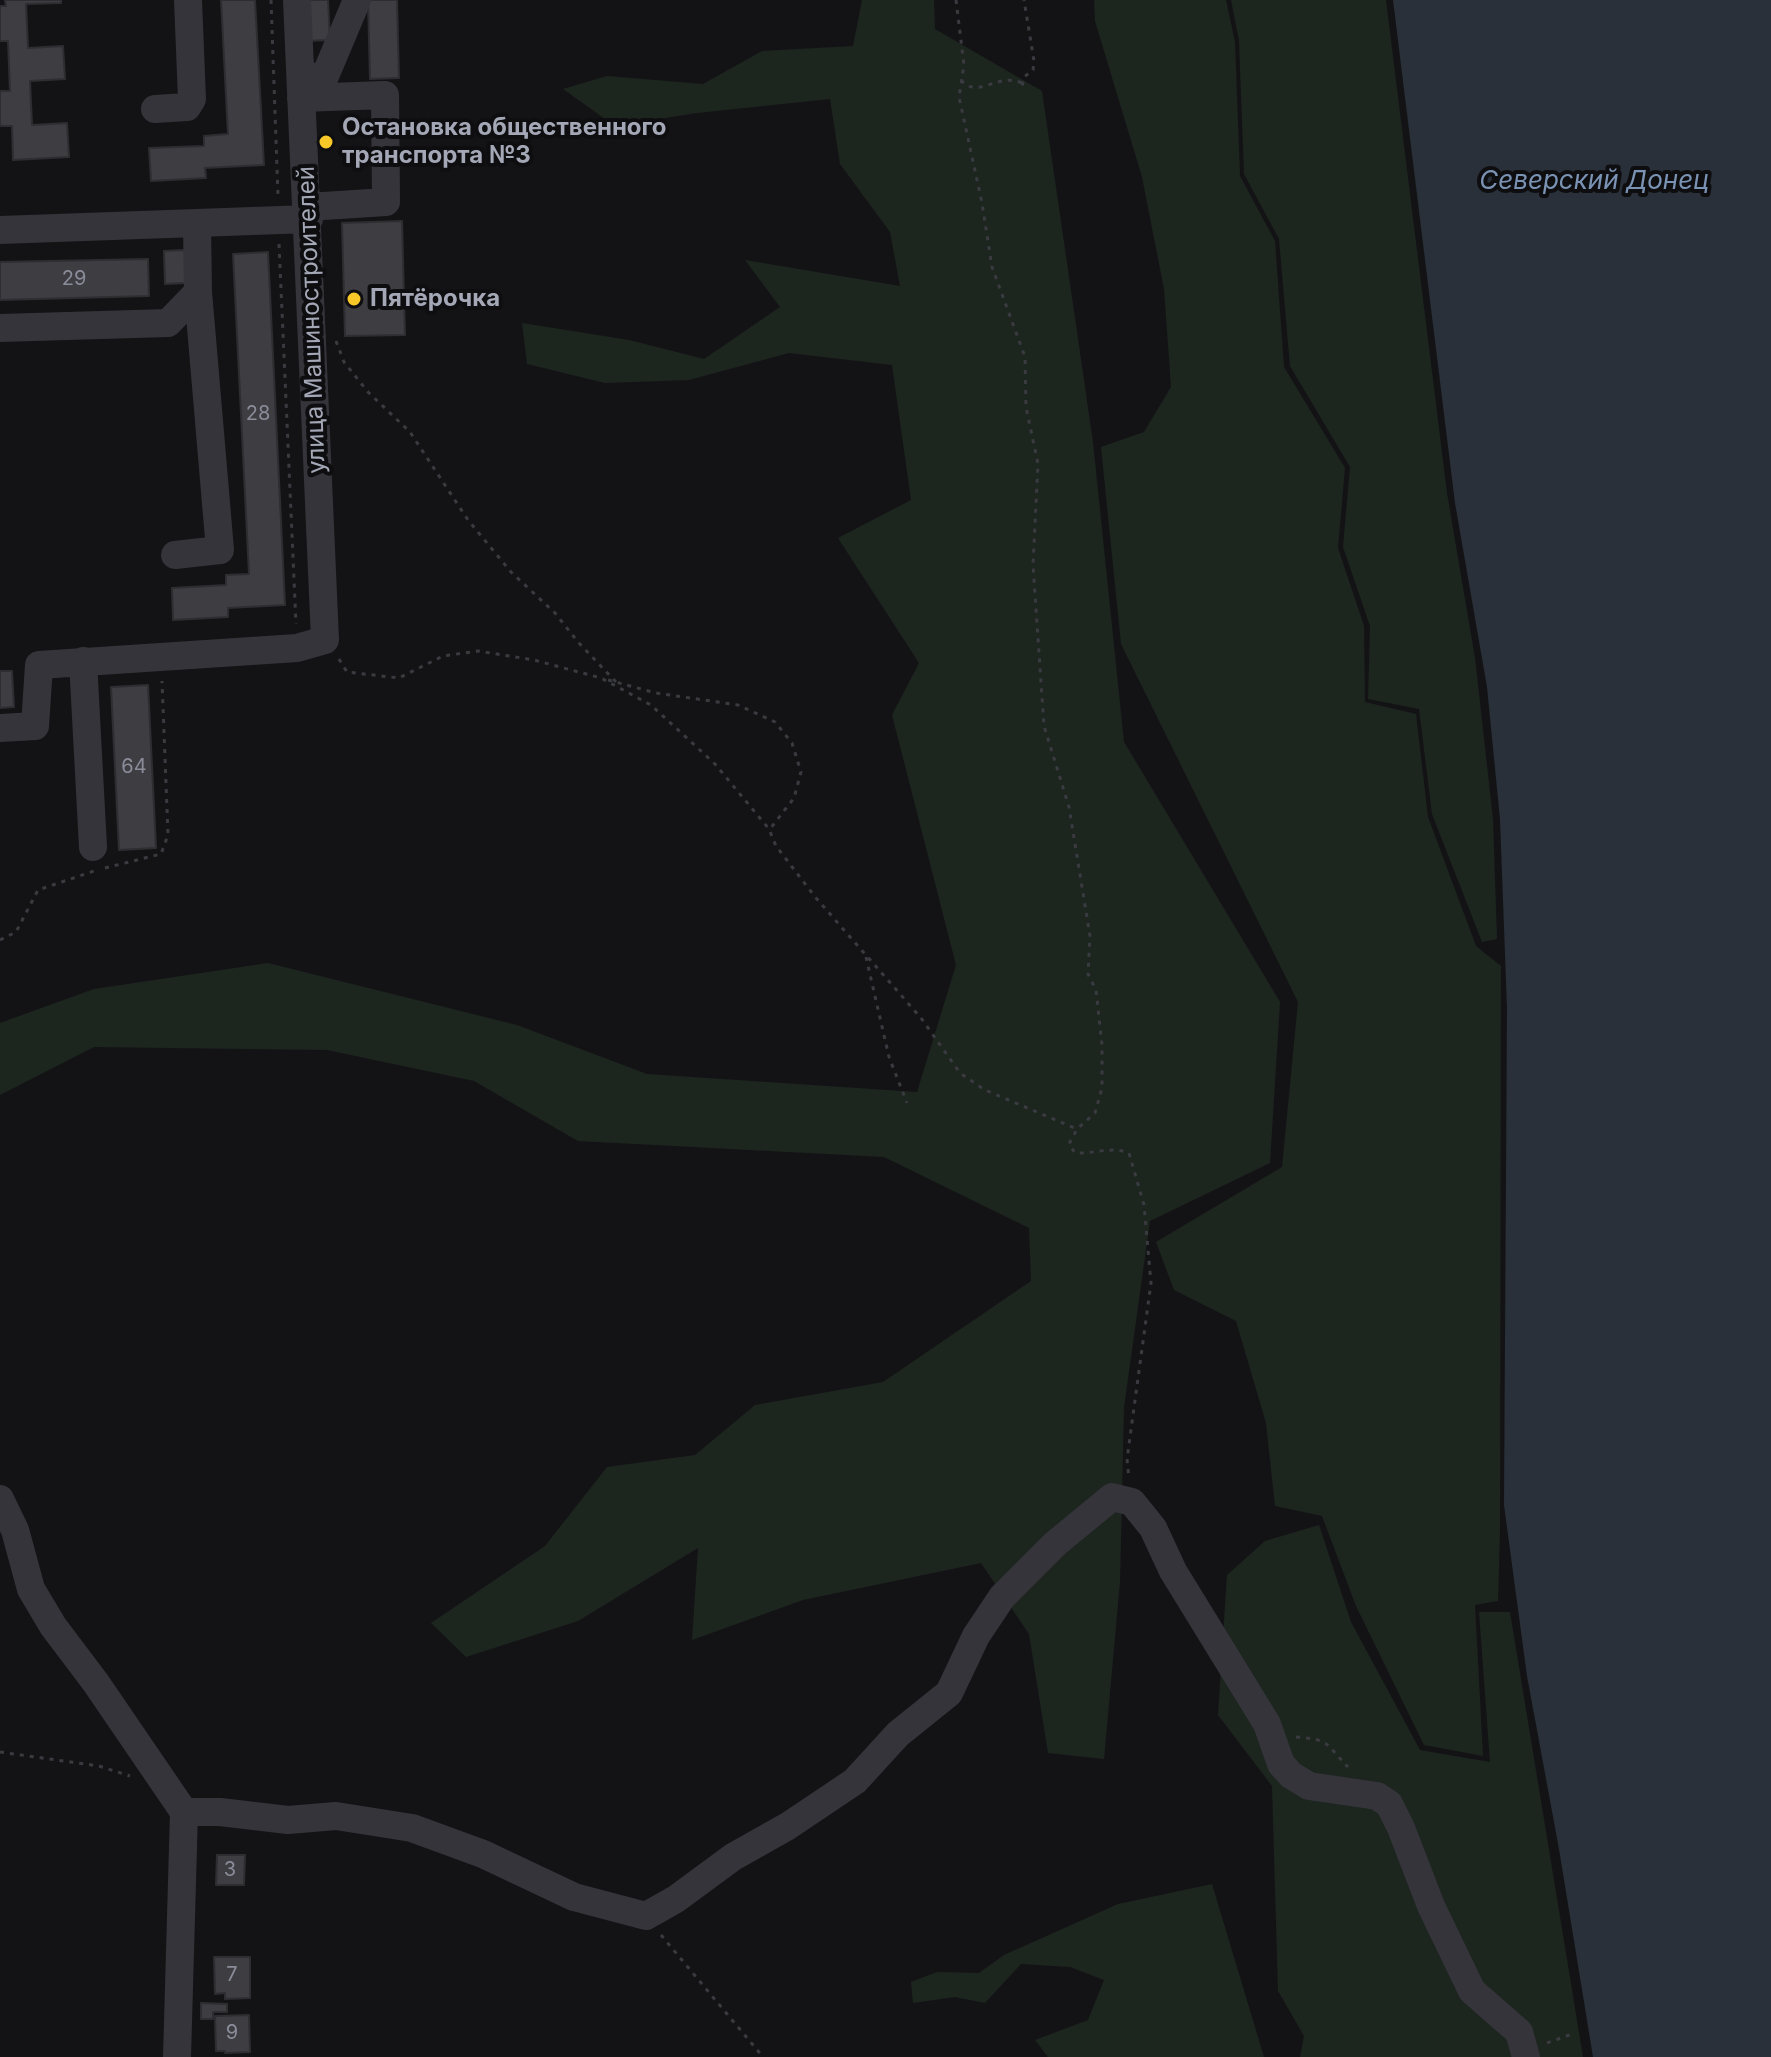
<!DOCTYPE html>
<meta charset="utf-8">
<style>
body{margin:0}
canvas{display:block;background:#131315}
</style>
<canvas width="1771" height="2057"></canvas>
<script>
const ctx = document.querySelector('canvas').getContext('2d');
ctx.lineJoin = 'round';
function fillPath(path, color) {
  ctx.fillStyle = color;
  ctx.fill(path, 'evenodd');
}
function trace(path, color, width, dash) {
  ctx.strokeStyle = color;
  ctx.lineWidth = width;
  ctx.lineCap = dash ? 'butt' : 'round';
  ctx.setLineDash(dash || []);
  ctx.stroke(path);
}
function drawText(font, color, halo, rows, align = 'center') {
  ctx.font = font + ' Inter,sans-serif';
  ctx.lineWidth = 8;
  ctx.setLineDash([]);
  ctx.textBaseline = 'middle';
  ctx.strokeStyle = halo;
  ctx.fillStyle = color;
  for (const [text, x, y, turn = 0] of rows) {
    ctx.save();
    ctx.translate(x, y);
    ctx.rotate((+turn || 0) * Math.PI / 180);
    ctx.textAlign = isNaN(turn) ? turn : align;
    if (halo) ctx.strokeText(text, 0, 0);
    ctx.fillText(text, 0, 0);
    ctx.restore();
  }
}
fillPath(new Path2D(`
 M862,0H934L935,29L1042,91L1093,442L1124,742L1280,1002L1270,1163L1150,1221L1124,1407L1120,1582L1104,1759L1048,1753L1029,1634L981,1563L803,1600L692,1640L698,1548L578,1621L466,1657L431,1623L545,1546L607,1467L695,1455L755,1405L883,1382L1031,1281L1029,1228L884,1157L578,1141L474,1081L327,1050L94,1047L0,1095V1023L94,989L268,963L517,1025L647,1074L917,1092L956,965L892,715L919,663L838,538L911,500L892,365L789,353L689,380L605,383L527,364L522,323L629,340L704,359L780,307L745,260L900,286L890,232L840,164L830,99L697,113L615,126L563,89L607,76L703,84L762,51L853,46Z
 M1094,0H1226L1235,42L1240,176L1275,241L1284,367L1345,468L1338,548L1364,626L1365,702L1416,714L1428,817L1476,946L1501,966L1500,1531L1498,1601L1475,1605L1483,1756L1424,1745L1356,1606L1322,1516L1275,1506L1266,1423L1236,1321L1174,1290L1156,1242L1282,1167L1298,1002L1121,644L1101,447L1144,432L1171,387L1164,289L1142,177L1095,21Z
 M1231,0H1386L1447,493L1475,658L1493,819L1497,939L1482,942L1432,814L1419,709L1368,699L1370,626L1343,547L1350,467L1290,366L1279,239L1244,174L1239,41Z
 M1319,1525L1351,1622L1420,1750L1490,1762L1479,1612H1510L1583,2057H1300L1304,2036L1278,1991L1272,1786L1218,1715L1227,1575L1265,1541Z
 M1212,1884L1264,2057H1048L1035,2040L1088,2020L1104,1980L1070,1967L1021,1964L985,2003L955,1997L913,2003L911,1982L937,1972L979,1973L1004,1955L1118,1904Z`), '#1d251f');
fillPath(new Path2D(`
 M1393,0H1771V2057H1593L1559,1849L1527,1676L1504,1505L1507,1008L1500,819L1487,687L1455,503Z`), '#293039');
const building = new Path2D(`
 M5,0H61V3L26,4L28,48L63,46L65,79L30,81L32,125L67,123L69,157L13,160L12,126H0V91H10L8,41H0V6H6Z
 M221,0H255L264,165L205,168L206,178L151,181L149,148L204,146V136L228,134Z
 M303,0H328L330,40L304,41Z
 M368,0H397L399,78L370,79Z
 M402,221L405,335L345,336L342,223Z
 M185,250L187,283L165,284L164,251Z
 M268,252L285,605L228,608V617L173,620L172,588L226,585V575L249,574L233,254Z
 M148,259L149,296L0,300V262Z
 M0,671H12L14,707L0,708Z
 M148,685L156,848L119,850L111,687Z
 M217,1855H245L244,1885H216Z
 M214,1957H250V1998L225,1999V1993L215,1994Z
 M201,2003L227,2004V2012H213V2019H201Z
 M249,2015L250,2052L225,2053V2051H216L215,2016Z`);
fillPath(building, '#3d3d42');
trace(building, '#2e2d31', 2);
trace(new Path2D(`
 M271,0L278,196
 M956,0L964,65L959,97L982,203L992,267L1025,357L1026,407L1038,464L1033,565L1044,726L1069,807L1090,936L1088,974L1096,990L1102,1045V1088L1095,1113L1077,1129L1069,1144L1075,1153C1095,1154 1110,1146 1129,1153L1144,1205L1151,1283L1127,1459L1129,1479
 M961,80C979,100 996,72 1022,83V87L1024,77L1033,70L1034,61L1024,0
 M279,244L296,624
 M336,341L344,362L368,392L410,432L468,520L511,572L555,613L578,642L616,682
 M339,659L347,672L399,678L443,656L478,651L534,660L601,678L651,705L715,764L769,829L776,846L816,898L921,1018L960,1073L985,1090L1077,1129
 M608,680L656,693L738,705L775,722L792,743L801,772L794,798L770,829
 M105,868L161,854L168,835L162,681
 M0,940L16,932L38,890L94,871
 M866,957L889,1057L907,1103
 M1296,1737C1332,1740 1324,1743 1348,1767
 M0,1752L99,1766L130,1776
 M661,1935L763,2057
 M1547,2043L1572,2034`), '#3a3b41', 3, [4, 6]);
trace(new Path2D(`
 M301,78L325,76L357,0
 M301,98L385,95L386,202L308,207
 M155,109L187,107L192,99L188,0
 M0,230L309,219
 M0,328L168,323L198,292L197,223
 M175,555L220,550L198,292
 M83,661L93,847
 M0,728L35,726L39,665L297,648L325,640L297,0
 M0,1499L15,1530L31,1589L53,1626L96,1683L184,1812H220L288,1820L336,1816L412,1828L483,1854L574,1897L646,1916L676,1899L733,1857L788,1826L855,1781L898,1734L949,1693L976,1636L1002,1597L1055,1544L1112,1497L1132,1502L1153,1528L1173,1571L1267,1724L1281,1764L1291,1775L1309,1786L1377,1796L1389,1804L1401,1828L1431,1906L1472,1991L1519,2032L1526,2057
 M177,2057L184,1812`), '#34343a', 28);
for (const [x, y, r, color] of [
 [326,142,8,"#f8c728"],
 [354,299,8,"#f8c728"]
]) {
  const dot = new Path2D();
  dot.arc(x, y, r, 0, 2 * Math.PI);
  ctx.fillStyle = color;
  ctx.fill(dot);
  trace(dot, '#0e0e10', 3);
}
drawText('20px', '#8a8d99', null, [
 ["29",74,279],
 ["28",258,414],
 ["64",134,767],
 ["3",230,1870],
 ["7",232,1975],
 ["9",232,2033]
]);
drawText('bold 24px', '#a4a8b6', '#0e0e10', [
 ["Остановка общественного",342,128],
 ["транспорта №3",342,156],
 ["Пятёрочка",370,299]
], 'left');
drawText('24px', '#a4a8b6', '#0e0e10', [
 ["улица Машиностроителей",312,320,-92]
]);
drawText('italic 26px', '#7a92b3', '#0e0e10', [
 ["Северский Донец",1594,181]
]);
</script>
